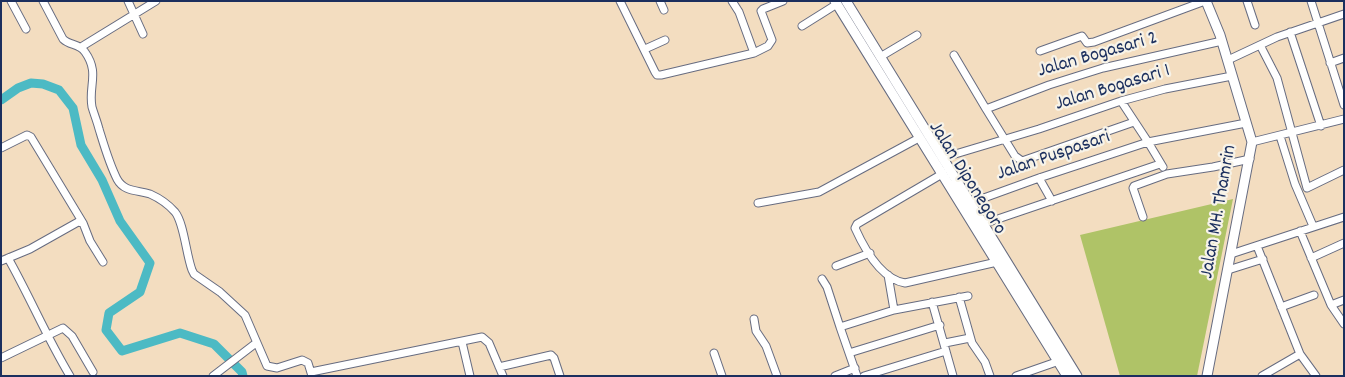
<!DOCTYPE html>
<style>
body{margin:0}
#map{position:relative;width:1345px;height:377px;overflow:hidden;background:#f3ddc0;font-family:Dekko,sans-serif}
canvas{display:block}
.frame{position:absolute;inset:0;border:2px solid #1b2f5e;pointer-events:none}
</style>
<div id="map">
<canvas width="1345" height="377"></canvas>
<div class="frame"></div>
</div>
<script>
const ctx = document.querySelector('canvas').getContext('2d');
ctx.lineJoin = 'round';
function fillPath(path, color) {
  ctx.fillStyle = color;
  ctx.fill(path, 'evenodd');
}
function trace(path, color, width, dash) {
  ctx.strokeStyle = color;
  ctx.lineWidth = width;
  ctx.lineCap = dash ? 'butt' : 'round';
  ctx.setLineDash(dash || []);
  ctx.stroke(path);
}
function drawText(font, color, halo, rows, align = 'center') {
  ctx.font = font + ' Dekko,sans-serif';
  ctx.lineWidth = 4.5;
  ctx.setLineDash([]);
  ctx.textBaseline = 'middle';
  ctx.strokeStyle = halo;
  ctx.fillStyle = color;
  for (const [text, x, y, turn = 0] of rows) {
    ctx.save();
    ctx.translate(x, y);
    ctx.rotate((+turn || 0) * Math.PI / 180);
    ctx.textAlign = isNaN(turn) ? turn : align;
    if (halo) ctx.strokeText(text, 0, 0);
    ctx.fillText(text, 0, 0);
    ctx.restore();
  }
}
fillPath(new Path2D(`
 M1233,199L1197,376H1120L1080,235Z`), '#afc367');
trace(new Path2D(`
 M1,100L18,88L31,83L43,84L59,90L73,108L81,145L102,180L120,221L150,263L140,292L109,313L106,330L122,351L180,333L214,344L242,372L243,376`), '#4cbac4', 9);
const minor = new Path2D(`
 M11,1L26,29
 M43,1L63,39C70,46 79,43 85,52C100,73 88,86 92,107C94,114 97,121 99,129C104,145 109,163 117,179C124,192 137,190 150,194C159,198 168,204 175,212C184,223 186,254 192,270L194,274L220,292L245,315L267,366L277,368L302,360L308,363L312,376
 M128,1L143,34
 M620,1L655,72L657,75H661L754,53L768,46L772,40L761,11L763,9L783,1
 M660,1L664,10
 M732,1L739,12L754,53
 M1247,1L1255,25
 M1311,1L1344,105
 M802,26L837,4
 M1290,32L1321,126
 M1260,45L1277,78L1307,188L1344,170
 M81,47L156,1
 M645,49L665,40
 M1040,51L1082,36L1087,43L1094,42L1205,1
 M954,55L986,109
 M880,57L917,35
 M1228,60L1277,37L1344,14
 M1330,63L1344,58
 M1121,101L1148,142L1163,167
 M1134,122L1022,161L1015,156L986,109L1049,85L1103,68L1222,41
 M1280,136L1295,184L1313,226
 M1252,142L1344,119
 M1,148L27,135L31,137L83,223
 M942,158L1039,129L1121,101L1165,89L1232,76
 M942,174L857,224L855,228C864,248 881,279 905,283L997,262
 M1039,178L1052,201
 M758,203L819,192L919,138
 M970,203L1039,178L1148,142L1246,123
 M1143,217L1133,188L1134,186L1167,174L1213,167L1250,159
 M983,224L1160,164
 M1300,231L1331,305L1344,324
 M1257,246L1300,354L1316,376
 M1231,254L1344,217
 M8,258C30,297 47,338 70,376
 M1311,258L1344,243
 M1,261L30,249L78,222L83,223L90,241L103,262
 M836,266L870,253
 M1228,270L1263,259
 M822,279L827,287L840,327L894,310L888,275
 M959,297L972,343L985,362L990,376
 M932,302L953,376
 M1331,305L1344,300
 M1281,307L1314,295
 M894,310L968,296
 M754,319L756,331L766,346L777,376
 M840,327L857,376
 M462,342L470,376
 M945,343L970,338
 M714,353L722,376
 M849,353L940,325
 M1,358L63,328L72,336L93,372
 M499,367L551,355L554,358L560,376
 M311,372L482,337L489,343L503,376
 M213,376L256,343
 M835,376L855,368
 M864,376L946,351
 M1016,376L1062,360
 M1262,376L1300,354`);
const major = new Path2D(`
 M835,1L1067,376
 M846,1L1077,376
 M1206,1L1220,35L1252,142L1207,376`);
trace(minor, '#676c80', 9);
trace(major, '#676c80', 11);
trace(minor, '#fff', 7);
trace(major, '#fff', 9);
drawText('20px', '#1b2f5e', '#f7f3e8', [
 ["Jalan Bogasari 2",1098,56,-16],
 ["Jalan Bogasari 1",1113,89,-17],
 ["Jalan Puspasari",1054,157,-19],
 ["Jalan Diponegoro",966,179,58],
 ["Jalan MH. Thamrin",1220,212,-80]
]);
</script>
